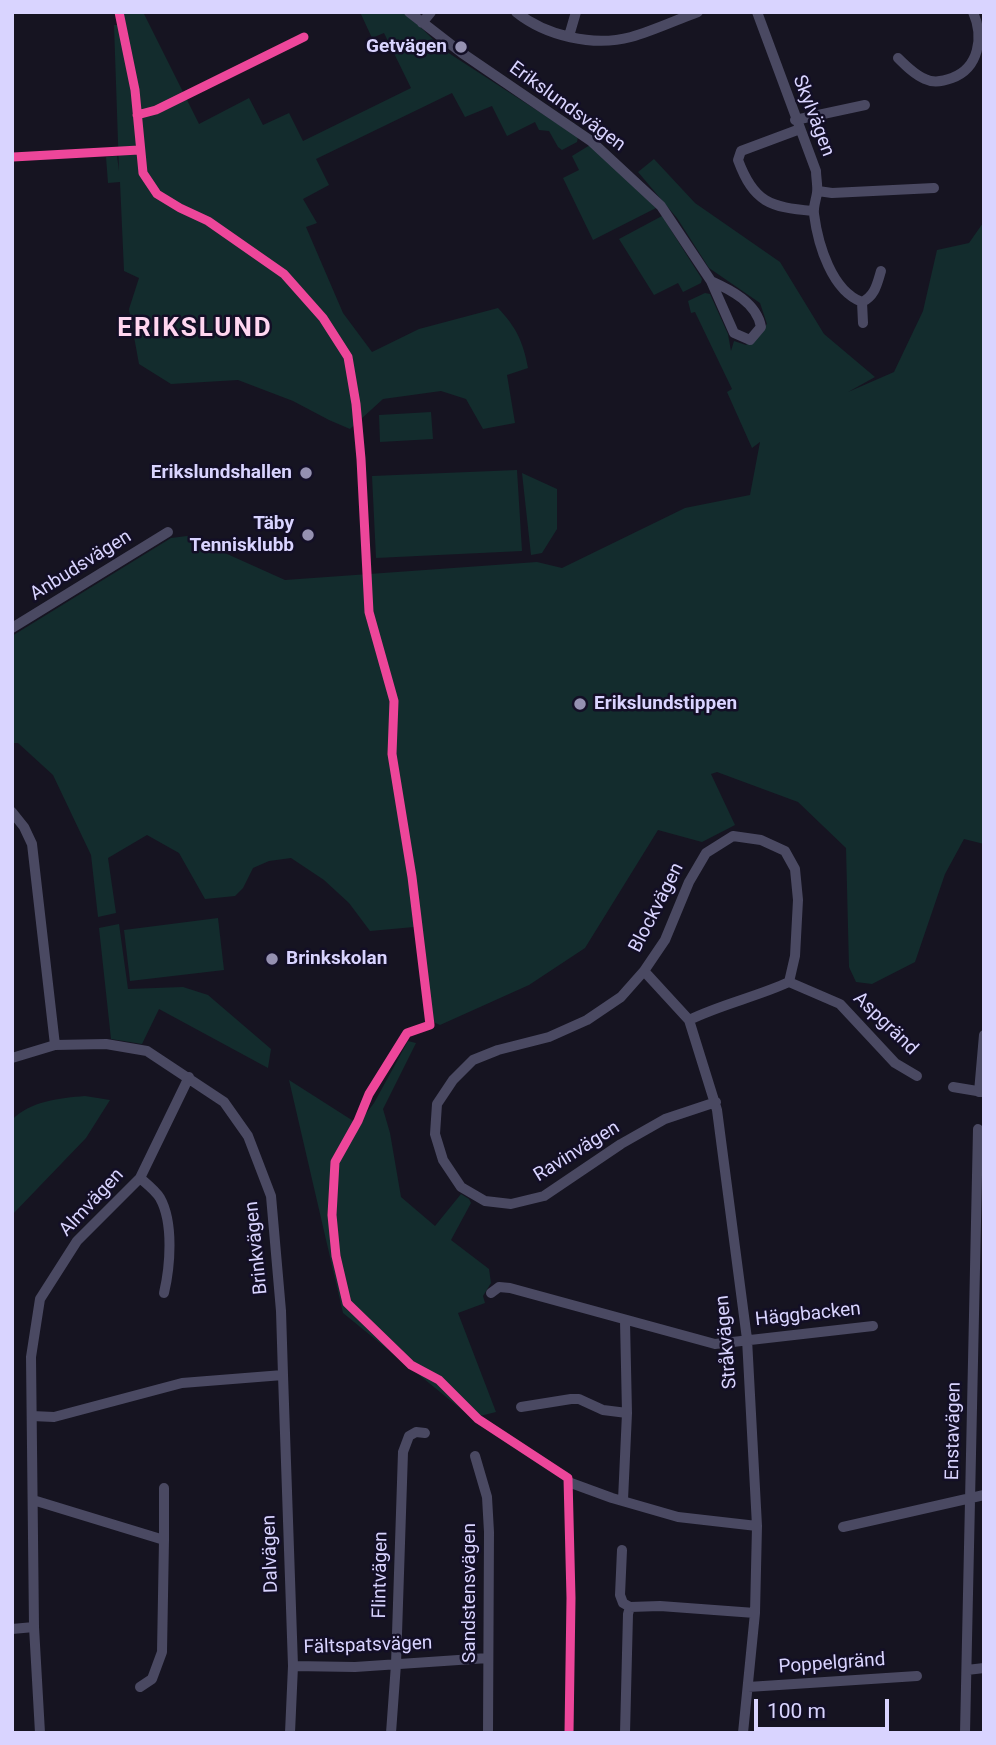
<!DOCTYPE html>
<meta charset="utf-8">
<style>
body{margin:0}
#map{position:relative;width:996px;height:1745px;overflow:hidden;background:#161421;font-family:Roboto,sans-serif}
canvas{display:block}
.frame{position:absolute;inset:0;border:14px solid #d9d4ff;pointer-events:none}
.scale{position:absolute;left:754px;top:1699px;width:135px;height:32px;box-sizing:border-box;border:4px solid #d9d4ff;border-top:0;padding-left:9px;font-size:21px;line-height:24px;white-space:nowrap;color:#d9d4ff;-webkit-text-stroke:5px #130f26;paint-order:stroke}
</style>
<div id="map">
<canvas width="996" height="1745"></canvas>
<div class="frame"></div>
<div class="scale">100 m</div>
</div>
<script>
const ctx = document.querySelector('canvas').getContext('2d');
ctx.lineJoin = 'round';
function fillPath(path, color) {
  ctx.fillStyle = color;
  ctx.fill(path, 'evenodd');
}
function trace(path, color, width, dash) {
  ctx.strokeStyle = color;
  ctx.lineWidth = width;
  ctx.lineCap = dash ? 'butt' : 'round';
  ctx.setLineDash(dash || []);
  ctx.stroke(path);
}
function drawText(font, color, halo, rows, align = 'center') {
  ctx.font = font + ' Roboto,sans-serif';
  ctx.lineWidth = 5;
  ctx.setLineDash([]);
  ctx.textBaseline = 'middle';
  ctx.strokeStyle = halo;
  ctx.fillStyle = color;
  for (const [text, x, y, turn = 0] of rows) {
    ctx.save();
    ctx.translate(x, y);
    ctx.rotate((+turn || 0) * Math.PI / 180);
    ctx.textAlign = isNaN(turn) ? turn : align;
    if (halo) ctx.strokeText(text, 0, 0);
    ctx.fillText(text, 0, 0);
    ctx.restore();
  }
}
fillPath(new Path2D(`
 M122,12H143L199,124L249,98L263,125L289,113L303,141L411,88L384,33L372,38L360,12H405L444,50L578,137L577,142L562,150L558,147L549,131L539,130L535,122L507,136L492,106L465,117L452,93L316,159L329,185L303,199L317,223L306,227L343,313L372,352L419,329L498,308C516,327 523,341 528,368L507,375L515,423L483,429L466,399L441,391L383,399L350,429L329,420L293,401L238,380L171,384L139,364L129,309L139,278L124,271L120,182L108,183L106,157L117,156L119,171L114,25H126Z
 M590,145L656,208L593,240L563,178L579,170L572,156Z
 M654,159L695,203L780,262L824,334L875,377L848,392L894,372L923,311L937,250L969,243L983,223L984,203V844L964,839L945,874L915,962L872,984L856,982L849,967L846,848L798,802L717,772L711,774L735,825L702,842L658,830L585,948L529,985L440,1025L433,1022L414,927L370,931L349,903L324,880L291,858L269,861L253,868L243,888L235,896L205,899L179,853L147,835L108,858L116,913L98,917L91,855L53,775L18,743H12V636L171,538L187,536L285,580L537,562L562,568L685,508L750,495L760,442L752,448L727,392L732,389L695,312L691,313L688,301L705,293L710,294L728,334L731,351L734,341L746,345L767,324L760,303L709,268L677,218L638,172Z
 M662,216L702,279L701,283L683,292L678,283L654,295L619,239Z
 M431,412L433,439L380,442L379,415Z
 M517,470L522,551L376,558L372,476Z
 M522,473L557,489V529L542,553L531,555Z
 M218,918L224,970L130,981L124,930Z
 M119,924L128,989L183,987L208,995L271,1049L268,1068L159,1009L142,1044L111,1039L99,928Z
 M408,1041L416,1043L383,1109L390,1133L401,1197L435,1226L461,1194L469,1199L471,1203L451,1240L489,1269L491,1283L483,1296L485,1303L458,1313L496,1412L472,1418L343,1313L289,1080L358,1124L374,1103Z
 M85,1096L110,1100L86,1138L12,1215V1120C30,1101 60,1098 85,1096Z`), '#132c2d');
trace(new Path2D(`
 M409,12L462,53L591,141L661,206L711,281L734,333L750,340L761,327C757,303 731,290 711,281
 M516,12C546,36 593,47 631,37C653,31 676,20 698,12
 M757,12L816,171C816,178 818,186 817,193C816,200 813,207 814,214C818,245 832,291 862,302C875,296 877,284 881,271
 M422,23L431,12
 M569,36L576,12
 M898,58C906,66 915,75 925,79C933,83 944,81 952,78C979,68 984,37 973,12
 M795,120L865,105
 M800,129L741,151L738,160C754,203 770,207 813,211
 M818,191L832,193L934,188
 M862,302L863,323
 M12,628L168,532
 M12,812L24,827L32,844L55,1045
 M644,971L689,1020L717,1110L747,1339L757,1526L755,1613L743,1733
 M789,982L840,1004L895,1063L917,1076
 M689,1020C722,1004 756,997 789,982
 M12,1058L55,1045L106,1044L147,1051L224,1102L248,1136L271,1196L281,1311L283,1375L182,1383L54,1417L32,1416
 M953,1087L983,1092
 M979,1092L984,1035
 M716,1102L665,1119L621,1144L544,1196L511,1204L485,1201L461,1187L443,1160L435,1134L437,1104L453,1080L473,1060L498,1050L549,1037L587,1020L621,997L644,971L665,940L689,882L706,853L733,836L761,840L785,851L795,869L798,900L795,956L789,982
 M140,1178C147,1184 156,1191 160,1198C174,1223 170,1267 164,1293
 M491,1293L499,1287L510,1288L715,1344L873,1326
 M283,1375L293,1666L290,1733
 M521,1407L571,1399H579L603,1410L627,1413
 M475,1456L487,1497L489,1532L488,1733
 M571,1483L612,1498L678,1517L757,1526
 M33,1500L164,1540L162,1652L152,1679L140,1687
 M623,1500L627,1413L625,1321
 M843,1527L984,1495
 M164,1540V1488
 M622,1550L620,1595L623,1603L630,1607L628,1614L625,1733
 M630,1607L660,1606L755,1613
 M12,1629L34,1627
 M293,1666L355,1667L488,1658
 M967,1670L984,1668
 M748,1687L917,1676
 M40,1733L34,1627L31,1357L40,1299L77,1241L140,1178L189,1077
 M391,1733L396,1664L403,1452L409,1436L416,1432L425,1433
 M965,1733L978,1129`), '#4a4962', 10);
trace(new Path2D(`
 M119,12L135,90L143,173L157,194L180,208L208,221L284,274L323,318L348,357L356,404L361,459L369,612L394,701L392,754L412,877L430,1025L407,1033L369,1094L358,1121L335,1162L332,1215L336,1256L347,1303L411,1365L439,1380L478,1419L568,1478L571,1598L569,1733
 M137,115L156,110L304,37
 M13,157L139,150`), '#ed469a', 9);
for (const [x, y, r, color] of [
 [461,47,7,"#9591b1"],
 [306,473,7,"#9591b1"],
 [308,535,7,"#9591b1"],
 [580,704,7,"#9591b1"],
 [272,959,7,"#9591b1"]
]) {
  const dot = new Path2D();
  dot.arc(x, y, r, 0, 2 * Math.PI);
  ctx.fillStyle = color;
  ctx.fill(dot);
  trace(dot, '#130f26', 2.5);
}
drawText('bold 19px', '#d9d4ff', '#130f26', [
 ["Getvägen",447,47],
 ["Erikslundshallen",292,473],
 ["Täby",294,524],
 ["Tennisklubb",294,546],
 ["Erikslundstippen",594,704,"left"],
 ["Brinkskolan",286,959,"left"]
], 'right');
drawText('19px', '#d9d4ff', '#130f26', [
 ["Erikslundsvägen",567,107,36],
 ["Skylvägen",813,116,69],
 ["Anbudsvägen",81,566,-32],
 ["Blockvägen",657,908,-63],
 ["Aspgränd",885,1024,44],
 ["Ravinvägen",577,1152,-32],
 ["Almvägen",92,1203,-47],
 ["Brinkvägen",257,1248,-96],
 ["Häggbacken",808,1315,-6],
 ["Stråkvägen",727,1342,-95],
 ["Enstavägen",954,1431,-89],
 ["Dalvägen",271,1554,-92],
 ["Flintvägen",381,1575,-89],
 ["Sandstensvägen",470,1593,-90],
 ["Fältspatsvägen",368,1646,-2],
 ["Poppelgränd",832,1664,-4]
]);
ctx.letterSpacing = '2px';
drawText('bold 26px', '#ffd6f0', '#130f26', [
 ["ERIKSLUND",195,329]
]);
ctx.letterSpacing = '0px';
</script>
